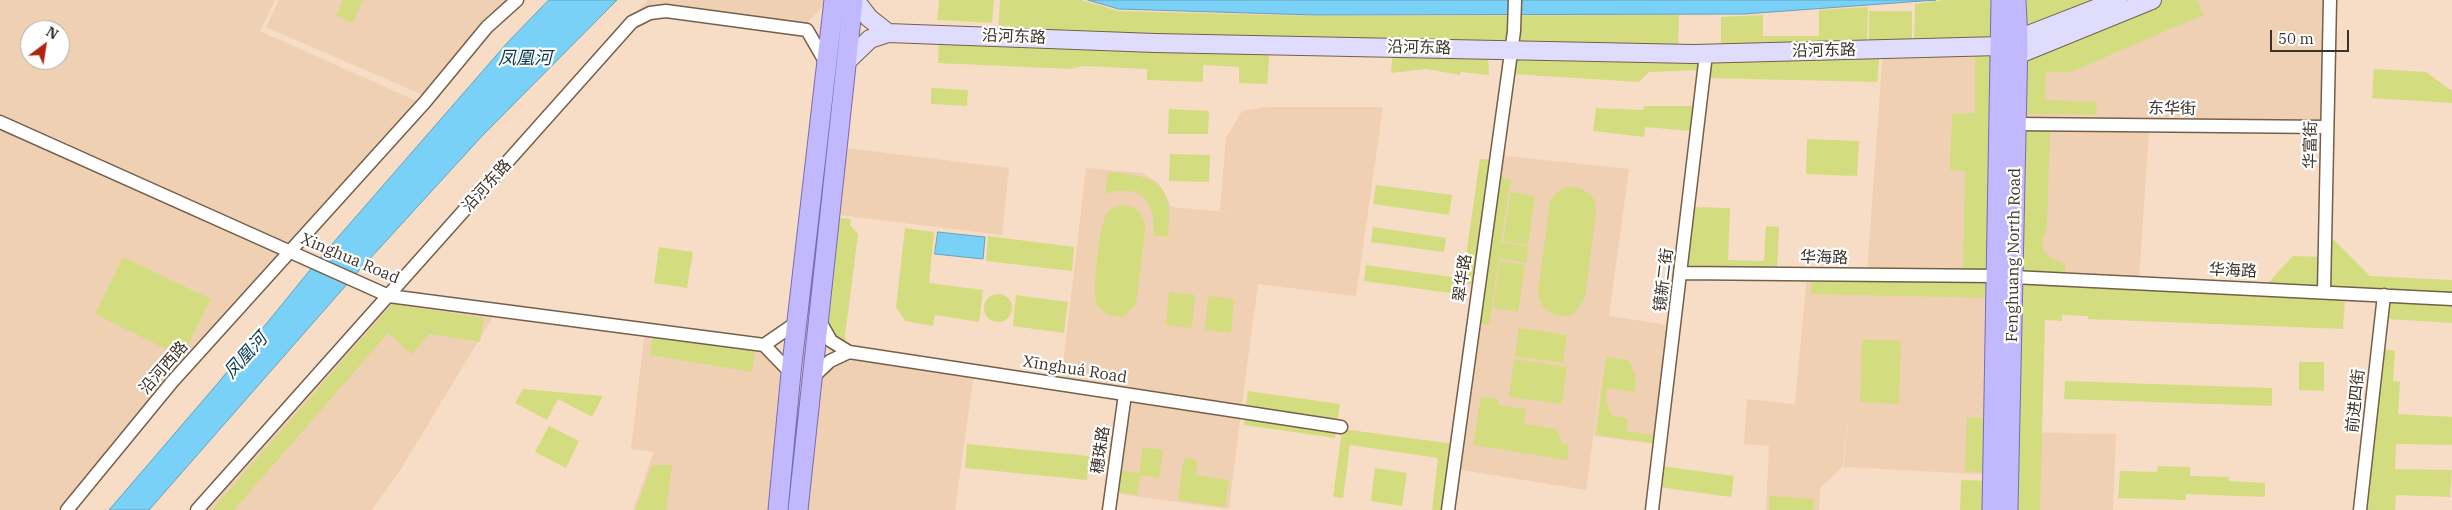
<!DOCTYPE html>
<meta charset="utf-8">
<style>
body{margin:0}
#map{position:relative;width:2452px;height:510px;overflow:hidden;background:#f7ddc5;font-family:"IBM Plex Serif",serif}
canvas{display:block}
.north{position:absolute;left:20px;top:20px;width:50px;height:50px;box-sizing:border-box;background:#fff;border:1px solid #b1ada9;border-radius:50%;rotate:31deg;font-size:14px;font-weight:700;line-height:20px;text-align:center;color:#3c3229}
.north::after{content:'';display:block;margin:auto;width:18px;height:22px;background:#b12311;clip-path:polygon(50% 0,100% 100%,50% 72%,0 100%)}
.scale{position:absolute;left:2270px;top:30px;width:79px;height:22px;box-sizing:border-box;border:2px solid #3c3229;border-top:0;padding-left:6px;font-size:15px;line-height:18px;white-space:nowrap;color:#3c3229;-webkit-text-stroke:4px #fff;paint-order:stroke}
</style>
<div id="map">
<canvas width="2452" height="510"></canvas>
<div class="north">N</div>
<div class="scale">50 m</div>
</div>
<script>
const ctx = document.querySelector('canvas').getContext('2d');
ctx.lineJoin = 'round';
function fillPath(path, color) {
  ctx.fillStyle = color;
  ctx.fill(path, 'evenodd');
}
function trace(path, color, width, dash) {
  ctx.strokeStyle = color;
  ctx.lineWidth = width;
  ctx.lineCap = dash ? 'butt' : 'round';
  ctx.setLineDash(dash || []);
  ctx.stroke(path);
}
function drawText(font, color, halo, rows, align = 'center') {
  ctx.font = font + ' "IBM Plex Serif","Noto Sans SC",serif';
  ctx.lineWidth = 4.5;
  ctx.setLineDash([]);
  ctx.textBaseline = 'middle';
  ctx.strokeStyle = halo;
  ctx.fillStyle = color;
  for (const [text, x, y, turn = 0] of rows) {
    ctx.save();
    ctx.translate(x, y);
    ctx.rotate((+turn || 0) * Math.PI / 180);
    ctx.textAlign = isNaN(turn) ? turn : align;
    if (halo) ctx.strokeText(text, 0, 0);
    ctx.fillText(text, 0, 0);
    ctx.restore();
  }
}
fillPath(new Path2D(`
 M0,0H275L260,31L419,102L65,510H0ZM30,30H60V60H30Z
 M279,0H509L423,95L266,27Z
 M648,0H828L804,27L666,8L627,22Z
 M2153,0H2330L2327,127L2016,123L2018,55Z
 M1999,48L1996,275L1867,273L1883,51Z
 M1267,107H1383L1356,296L1258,284L1241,411L1061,383L1086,168L1142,173L1159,183L1171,207L1249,214L1220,211L1226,138L1242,111Z
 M2021,128L2149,130L2139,279L2019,273Z
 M838,147L1009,168L1002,235L831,214Z
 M1497,155L1629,169L1609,316L1674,326L1663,445L1594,436L1609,319L1586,490L1455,469Z
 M1807,275L1996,278L1995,414L1964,413L1995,414L1994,475L1844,467L1849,407L1843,466L1820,488L1819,510H1766L1769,446L1744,444L1747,399L1803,405L1795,404Z
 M390,300L494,315L401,469L372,510H204Z
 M645,330L764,345L791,373L777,510H633L654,452L631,449Z
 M849,353L974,372L955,510H799L812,378Z
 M1126,395L1241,413L1229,509L1112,493Z
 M2013,432L2116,434L2113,510H2011Z`), '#efd0b2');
fillPath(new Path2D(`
 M343,0H363L352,23L336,15Z
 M939,0H994L992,23L937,20Z
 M1000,0H1081L1119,11L1314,16L1679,15L1678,52L998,34Z
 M1944,0H1999L1998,44L1914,45L1915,4Z
 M2027,0H2126L2025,38Z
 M2164,0H2197L2203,15L2071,72H2046L2045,100L2096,102L2097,115L2025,114V50Z
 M1868,7L1867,47L1721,49V17L1763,15V36H1819V10Z
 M1869,11H1912V42L1869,41Z
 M939,38L1270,48L1267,84L1239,83V67L1203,65V82L1147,80V69L1082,66L1071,69L938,63Z
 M1975,50H1998L1994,273L1963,272L1965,171L1950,170L1952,114L1975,113Z
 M1393,51L1488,52L1489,75L1461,72L1460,75L1426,69L1391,73Z
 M1880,52L1877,82L1707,78L1709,57Z
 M1514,53L1703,57L1701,70L1649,72L1639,82L1511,74Z
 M2374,69L2426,72L2452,91V103L2372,98Z
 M931,88L968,90L967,106L931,104Z
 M1644,106H1693L1691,131L1645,127L1644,137L1593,131L1596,108L1643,110Z
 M1169,109L1209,111L1208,134H1168Z
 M2023,130H2050L2047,227L2042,244L2044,252L2049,257L2065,264V274L2021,272Z
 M1807,139L1859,141L1857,176L1806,174Z
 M1170,154L1210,155L1209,182L1169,181Z
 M1480,159L1493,160L1476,285L1462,283Z
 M1108,172C1157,176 1175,183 1168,237L1153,235C1157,202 1140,182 1105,194Z
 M1498,177L1511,179L1501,242L1528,247L1526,263L1499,258L1489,325L1477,323Z
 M1376,185L1452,195L1449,215L1373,204Z
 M1567,187C1583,187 1597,194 1596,211L1585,298L1575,313C1559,322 1538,310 1538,292L1550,201L1557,192Z
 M1511,192L1535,196L1528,245L1503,241Z
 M1124,205C1139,208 1145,216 1145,231L1136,304L1124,316L1119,317L1106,314L1097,306C1092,293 1099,224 1107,213C1111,208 1117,206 1124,205Z
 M1694,207L1730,208L1728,260L1764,261L1766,226L1779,227L1777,271L1687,270Z
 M832,217L851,219L850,225L858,234L845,336L846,347L833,339L821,316Z
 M1373,227L1446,238L1444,252L1371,242Z
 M905,228L934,232L929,283L983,290L979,322L935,315L933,326L905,321L896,307Z
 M988,236L1074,247L1072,271L986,261Z
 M2334,240L2370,276L2452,280V296L2327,289L2328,246Z
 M659,247L693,252L687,288L654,283Z
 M2293,256L2318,257V287L2266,285Z
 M123,257L211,299L182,357L95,314Z
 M1500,261L1525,265L1518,312L1493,308Z
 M1366,265L1459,278L1457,294L1364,281Z
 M1812,277L1993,280L1992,298L1811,294Z
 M2017,281L2345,297L2343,329L2088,319V316L2062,315V321L2045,320L2040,510H2013Z
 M1169,292L1195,295L1192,328L1166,325Z
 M984 308a14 14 0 1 1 28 0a14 14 0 1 1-28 0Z
 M1016,295L1068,302L1064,333L1013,326Z
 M1208,296L1234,299L1231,333L1205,330Z
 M2388,299L2452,303V323L2387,319Z
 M392,304L484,318L480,342L429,334L412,354L388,333L234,510H212Z
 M1519,328L1567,335L1563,363L1515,356Z
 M653,335L755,351L752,372L650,355Z
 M1862,339L1901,341L1899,404L1860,402Z
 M2384,349L2395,351L2393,381L2400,382L2398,414L2452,417V445L2396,444L2395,469L2452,470L2450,497L2396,495L2395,510H2367Z
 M1606,357L1629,360L1636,378L1634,392L1607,388L1606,401L1612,416L1628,418L1626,431L1660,436L1659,444L1596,435Z
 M1514,359L1567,367L1562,404L1509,397Z
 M2299,362H2324V391L2299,390Z
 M2065,381L2272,388V406L2064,399Z
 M523,389L603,396L592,417L558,399L547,420L515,403Z
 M1248,391L1340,404L1335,438L1244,425Z
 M1481,397L1498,399V405L1526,409L1524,424L1556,429L1563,444L1569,445L1567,460L1473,445Z
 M1992,417V473L1965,471L1967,418Z
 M549,426L579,441L566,468L535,452Z
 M1342,429L1454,444L1444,510H1432L1438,458L1350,445L1343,498L1333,497Z
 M967,444L1089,456L1087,480L965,468Z
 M1143,447L1163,450L1159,478L1140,475L1137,495L1114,492L1117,470L1139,473Z
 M1184,458L1197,460L1196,475L1229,480L1225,507L1178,500Z
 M652,465H672L666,510H635Z
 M1661,466L1734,476L1731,497L1659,487Z
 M2158,466L2190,467V476L2229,477V481L2265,483V497L2186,494V500L2118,498L2120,471L2157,472Z
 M1375,468L1407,473L1402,506L1371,501Z
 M1961,480L1990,481V510H1960Z
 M1769,496L1814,499L1813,510H1769Z`), '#d3dd80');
const water = new Path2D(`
 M549,0H617L482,136L355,275L149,510H109L218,383L319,259L508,42Z
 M1088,0H1936L1744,14L1313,15L1119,9Z
 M938,232L985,237L983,259L935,254Z`);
fillPath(water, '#7ad1f8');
trace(water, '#67a1ba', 1);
const street = new Path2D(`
 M0,122L389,296L764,345L791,373
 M2016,124L2327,127
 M1681,273L1996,276
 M2013,277L2452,299
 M2324,291L2330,0
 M818,318L831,341L849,352
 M764,345L796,323
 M812,378L830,361L849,352L1341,427
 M67,510L172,382L425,102L487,27L517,0
 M197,510L632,22L650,13L666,11L807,30L826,63
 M1109,510L1125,394
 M1448,510L1514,31L1515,0
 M1652,510L1706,54
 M2360,510L2384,295`);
const secondary = new Path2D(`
 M855,0L869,18L888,33
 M2005,49L2017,55L2152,0
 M847,61L870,39L888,33L1155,43L1694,54L2000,46L2118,0`);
const primary = new Path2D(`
 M778,510L791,373L834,0
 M798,510L853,0
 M1992,510L2001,0
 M2008,510L2018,40L2016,0`);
trace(street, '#755f4a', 15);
trace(secondary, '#755f4a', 20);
trace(primary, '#786bb2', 21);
trace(street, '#fff', 12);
trace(secondary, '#e0dcfe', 18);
trace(primary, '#c1b8fd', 19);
drawText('16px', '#3c3229', '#fff', [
 ["沿河东路",1014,37,2],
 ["沿河东路",1419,48,1],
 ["沿河东路",1824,51,-1],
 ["东华街",2172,109,1],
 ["华富街",2311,145,-89],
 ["沿河东路",487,186,-48],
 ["Fenghuang North Road",2014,255,-89],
 ["华海路",1824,258,1],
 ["Xinghua Road",350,259,23],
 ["华海路",2233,271,2],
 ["翠华路",1463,278,-82],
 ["镜新二街",1664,280,-83],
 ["沿河西路",164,368,-49],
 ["Xīnghuá Road",1075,370,9],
 ["前进四街",2356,401,-84],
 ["穗珠路",1101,450,-82]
]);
drawText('italic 18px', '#053b4f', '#fff', [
 ["凤凰河",525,59],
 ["凤凰河",246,356,-48]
]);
</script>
